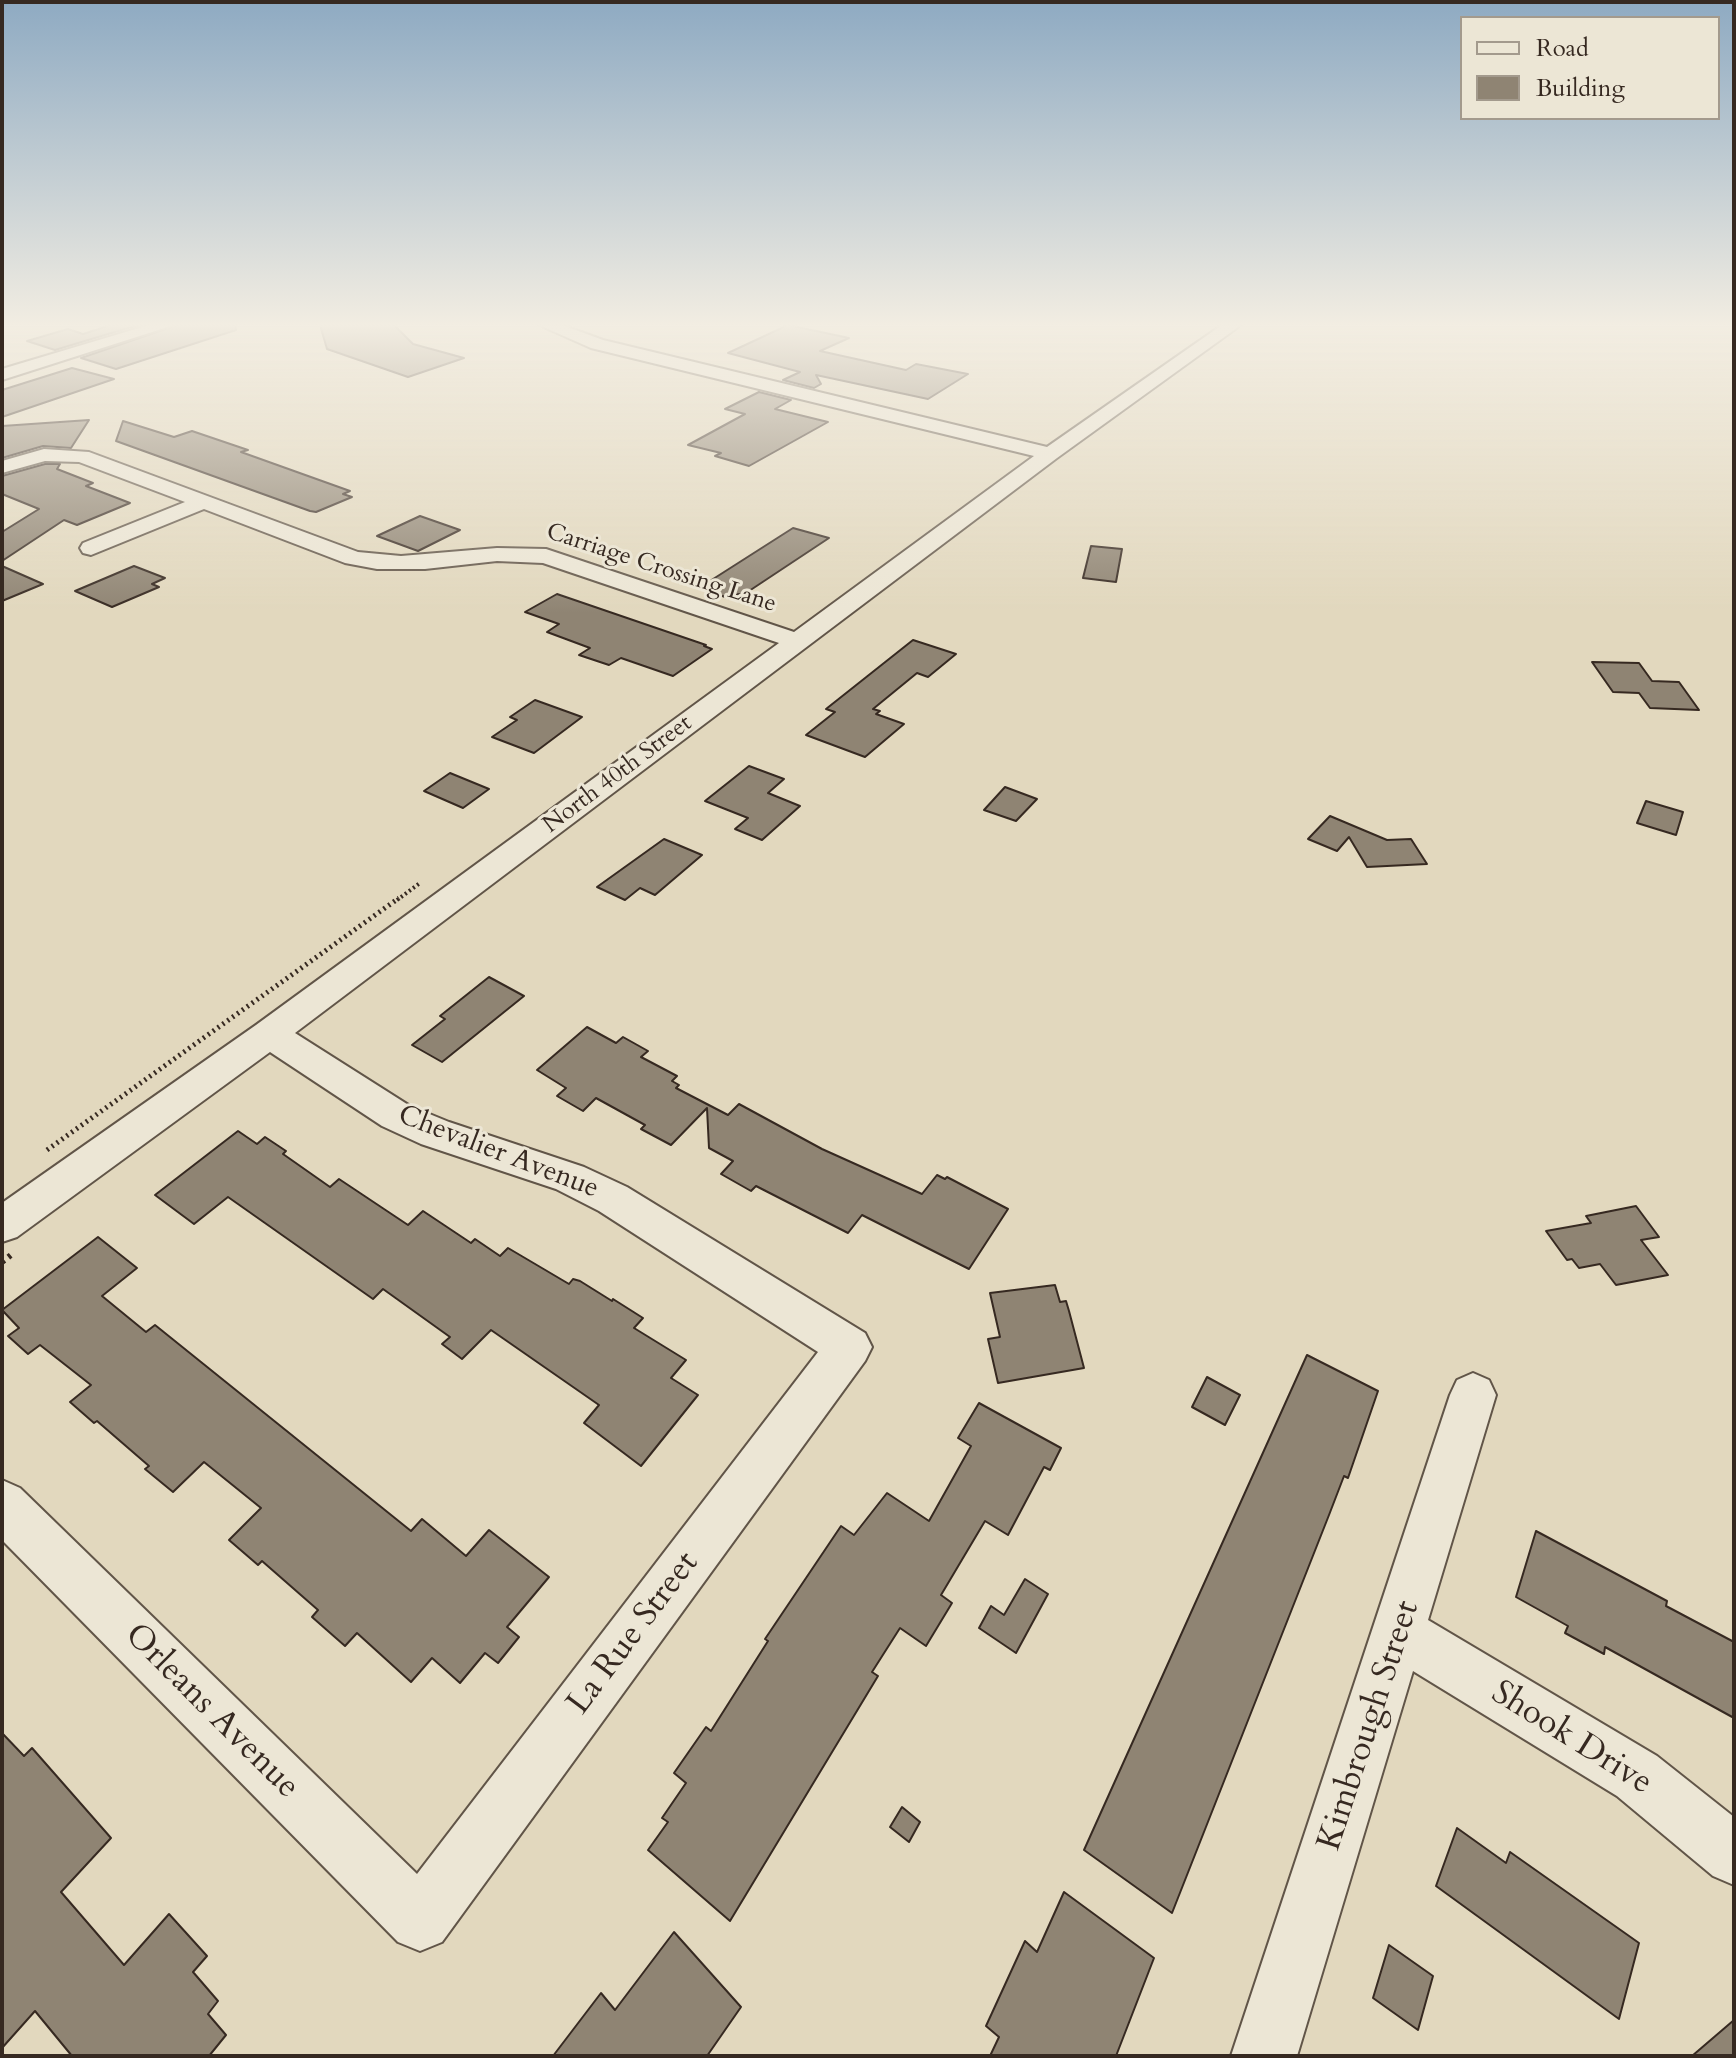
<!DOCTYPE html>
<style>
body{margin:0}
#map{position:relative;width:1736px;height:2058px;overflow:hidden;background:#e2d8be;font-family:Cardo,serif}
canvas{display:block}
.frame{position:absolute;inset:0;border:4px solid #362921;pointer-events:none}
.legend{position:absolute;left:1460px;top:16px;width:260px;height:104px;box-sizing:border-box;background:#ece6d5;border:2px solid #a39a8d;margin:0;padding:10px 14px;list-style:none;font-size:24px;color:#362921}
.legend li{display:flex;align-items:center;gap:16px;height:40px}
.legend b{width:40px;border:2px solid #a39a8d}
</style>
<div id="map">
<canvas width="1736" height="2058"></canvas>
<div class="frame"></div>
<ul class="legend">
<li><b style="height:10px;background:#ece6d5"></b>Road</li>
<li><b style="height:22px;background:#8f8473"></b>Building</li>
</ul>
</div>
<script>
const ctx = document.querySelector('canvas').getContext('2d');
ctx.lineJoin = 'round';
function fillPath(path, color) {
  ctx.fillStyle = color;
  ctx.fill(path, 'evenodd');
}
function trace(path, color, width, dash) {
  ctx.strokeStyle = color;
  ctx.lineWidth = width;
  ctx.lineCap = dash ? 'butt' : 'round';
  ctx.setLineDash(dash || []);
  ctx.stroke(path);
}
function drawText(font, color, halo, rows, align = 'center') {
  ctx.font = font + ' Cardo,serif';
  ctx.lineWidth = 6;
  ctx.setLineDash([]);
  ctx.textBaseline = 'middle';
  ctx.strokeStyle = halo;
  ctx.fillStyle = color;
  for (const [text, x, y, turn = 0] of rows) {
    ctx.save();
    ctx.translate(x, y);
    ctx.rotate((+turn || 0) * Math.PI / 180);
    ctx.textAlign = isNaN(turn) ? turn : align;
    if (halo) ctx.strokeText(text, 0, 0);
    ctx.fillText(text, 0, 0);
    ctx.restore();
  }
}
const building = new Path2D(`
 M111,325H138L55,350L27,341L68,329L83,334Z
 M177,325H235L236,330L116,369L81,358Z
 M320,325H394L413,344L464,358L408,377L327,349Z
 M788,325L849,338L820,351L906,370L916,364L968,374L928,399L816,375L821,384L814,388L783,380L800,372L728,353Z
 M72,368L114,379L2,417V390Z
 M759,392L791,400L775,409L828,422L749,466L715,456L721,453L688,445L745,414L725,409Z
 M89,420L71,448L43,446L2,458V426Z
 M123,421L174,437L192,431L248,450L241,452L350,491L343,494L352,497L316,512L310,511L116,441Z
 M45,464H60L57,469L93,483L86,486L130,503L77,525L64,520L2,561V532L39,509L2,494V476Z
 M420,516L460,530L418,551L377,536Z
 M793,528L829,538L743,595L738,594L731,599L699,588Z
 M1091,546L1122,549L1116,582L1083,578Z
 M2,566L43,584L2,601Z
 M134,566L165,578L152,584L159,587L112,607L75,591Z
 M557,594L706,645L704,646L712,649L673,676L621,658L609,665L579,655L590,648L547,632L559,624L525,612Z
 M913,640L956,654L928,677L917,673L873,709L880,711L876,714L904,724L865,757L806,735L835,712L826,709Z
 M1592,662L1639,663L1652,681L1679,682L1699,710L1650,708L1639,693L1613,692Z
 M535,700L582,717L534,753L492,737L517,720L510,717Z
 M749,766L784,779L768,793L800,806L762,840L735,829L748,818L705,801Z
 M450,773L489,789L463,808L424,791Z
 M1005,787L1037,799L1016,821L984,810Z
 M1646,801L1683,812L1676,835L1637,823Z
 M1330,816L1387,840L1411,839L1427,864L1367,867L1349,837L1337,851L1308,839Z
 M664,839L702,855L655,895L640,888L625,900L597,887Z
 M489,977L524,996L442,1062L412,1045L445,1019L440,1016Z
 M587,1027L616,1043L623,1037L648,1051L641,1057L677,1076L672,1081L679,1085L676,1088L728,1115L739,1104L822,1149L922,1194L937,1175L945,1179L947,1177L1008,1209L969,1269L862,1215L848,1233L756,1186L751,1191L721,1174L733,1161L709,1148L707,1108L671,1145L641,1129L645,1125L596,1098L583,1111L557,1096L566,1088L537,1070Z
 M238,1131L257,1144L265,1137L286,1151L283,1154L330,1187L339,1179L408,1225L423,1211L471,1243L475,1239L500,1256L508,1248L569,1284L573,1279L580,1281L612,1301L613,1299L643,1318L634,1328L686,1360L671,1378L698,1395L641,1466L584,1423L599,1405L491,1330L462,1359L442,1344L450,1337L383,1289L373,1299L228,1197L194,1224L155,1195Z
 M1636,1206L1659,1237L1641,1240L1668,1275L1616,1285L1600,1264L1579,1268L1572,1259L1567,1260L1546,1231L1591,1223L1586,1216Z
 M98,1237L137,1268L102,1296L146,1332L155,1325L411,1531L422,1519L466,1556L489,1530L549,1577L507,1627L519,1637L498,1663L485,1653L460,1683L432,1658L411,1682L357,1633L345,1646L312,1617L318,1610L262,1561L258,1565L229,1540L261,1508L204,1462L173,1492L145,1469L149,1466L97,1421L94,1423L70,1402L91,1385L40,1345L28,1354L8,1336L19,1328L2,1310Z
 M1055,1285L1060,1302L1066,1301L1069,1311L1084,1368L998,1383L988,1339L1000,1337L990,1293Z
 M1307,1355L1378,1391L1348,1478L1344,1476L1329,1515L1172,1913L1084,1850Z
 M1207,1377L1240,1395L1225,1425L1192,1407Z
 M979,1403L1061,1448L1050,1470L1044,1467L1008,1535L985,1521L941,1595L952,1603L926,1646L900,1628L872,1672L878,1676L730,1921L648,1850L668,1822L662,1818L686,1783L674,1773L706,1727L711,1731L768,1641L765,1639L841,1526L854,1535L887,1493L929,1521L971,1446L958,1438Z
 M1536,1531L1667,1601L1666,1606L1734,1642V1718L1605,1647L1604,1654L1565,1633L1568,1626L1516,1597Z
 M1025,1579L1048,1594L1016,1653L979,1628L991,1606L1004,1615Z
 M2,1733L24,1756L32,1748L111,1838L61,1892L124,1965L169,1914L207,1956L193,1972L218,2001L208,2014L226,2035L209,2056H72L35,2011L2,2048Z
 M902,1807L920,1822L909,1842L890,1827Z
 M1457,1828L1506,1863L1510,1852L1639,1943L1619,2019L1436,1886Z
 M1064,1892L1154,1958L1116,2056H990L999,2037L986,2026L1025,1941L1037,1952Z
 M674,1932L741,2007L707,2056H553L601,1993L615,2010Z
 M1389,1945L1433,1976L1418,2030L1373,1998Z
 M1734,2020V2056H1692Z`);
fillPath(building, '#8f8473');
trace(building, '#362921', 2);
const minor = new Path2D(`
 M149,325H174L2,380V369Z
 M539,325H562L603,340L1047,447L1222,325H1241L1057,458L295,1033L410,1106L449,1122L584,1167L627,1187L865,1333L872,1347L865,1361L442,1942L420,1951L398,1942L2,1540V1480L20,1488L417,1874L818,1352L599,1211L556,1189L421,1144L382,1126L270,1052L17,1237L2,1242V1203L256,1025L779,643L543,563L497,561L425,569H377L345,563L204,509L91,555L83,553L80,548L83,543L185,502L79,462L45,461L2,473V461L44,449L89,452L358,552L401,556L497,548L546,549L794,632L1034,456L591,348Z
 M1473,1373L1489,1380L1496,1395L1428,1620L1657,1756L1734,1817V1885L1713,1876L1617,1796L1413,1671L1297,2056H1231L1450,1395L1457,1380Z`);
trace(minor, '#615548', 4);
trace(new Path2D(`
 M397,900L420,883`), '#362921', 4, [2, 3]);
trace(new Path2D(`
 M47,1150L399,898`), '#362921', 5, [2, 4]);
trace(new Path2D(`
 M2,1262L11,1255`), '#362921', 6, [3, 5]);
fillPath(minor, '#ece6d5');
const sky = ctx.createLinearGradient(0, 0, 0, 613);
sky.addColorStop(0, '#8eaac2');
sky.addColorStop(0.53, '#f2ede2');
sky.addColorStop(1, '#f2ede200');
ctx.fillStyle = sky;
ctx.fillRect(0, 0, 1736, 613);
drawText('24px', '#362921', '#ece6d5', [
 ["Carriage Crossing Lane",661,569,18],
 ["North 40th Street",618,775,-37]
]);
drawText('28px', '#362921', '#ece6d5', [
 ["Chevalier Avenue",498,1153,21]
]);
drawText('34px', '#362921', '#ece6d5', [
 ["La Rue Street",634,1634,-53],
 ["Orleans Avenue",211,1712,45],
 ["Kimbrough Street",1370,1726,-72],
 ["Shook Drive",1571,1739,32]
]);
</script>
